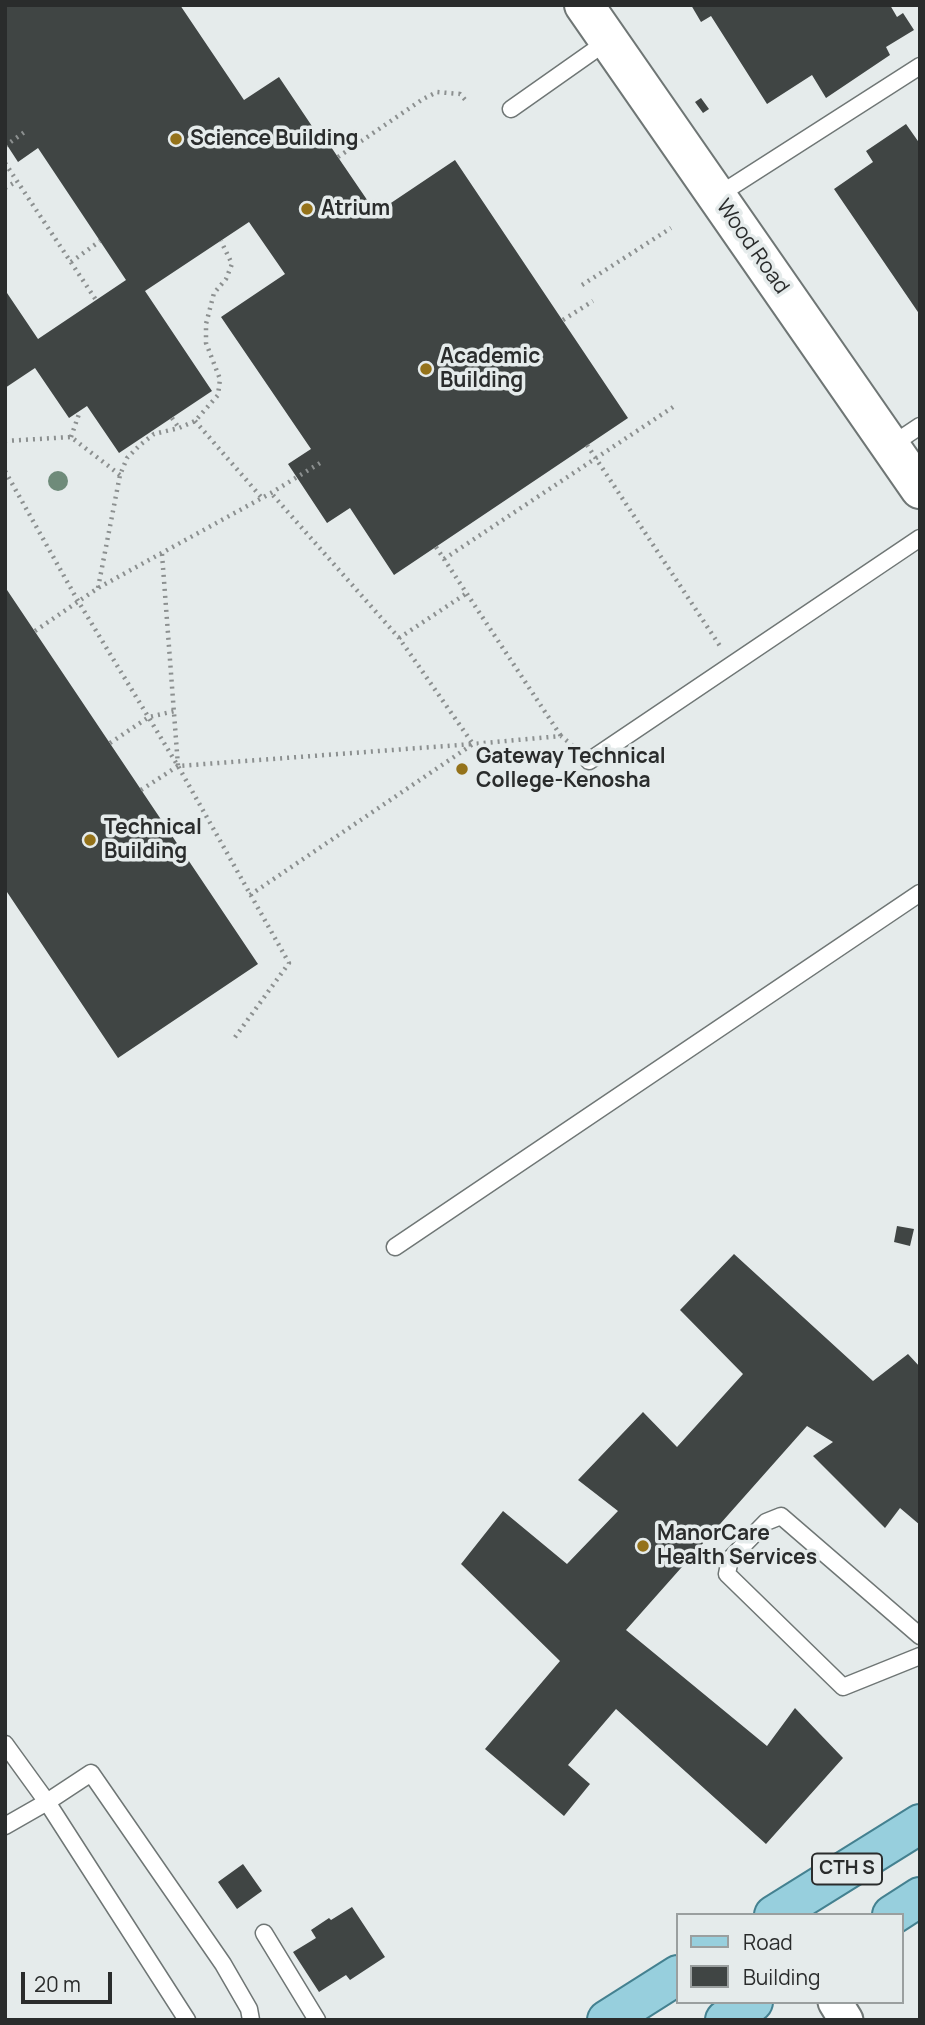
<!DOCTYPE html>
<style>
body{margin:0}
#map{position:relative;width:925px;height:2025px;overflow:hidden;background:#e5ebeb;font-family:Manrope,sans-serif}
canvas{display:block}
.frame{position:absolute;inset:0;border:7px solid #2a2c2c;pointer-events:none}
.legend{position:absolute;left:676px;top:1913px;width:228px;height:91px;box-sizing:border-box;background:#e5ebeb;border:2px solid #9a9f9f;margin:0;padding:9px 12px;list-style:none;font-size:21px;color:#2a2c2c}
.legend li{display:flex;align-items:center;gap:14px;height:35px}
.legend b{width:35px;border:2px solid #9a9f9f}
.scale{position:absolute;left:21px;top:1972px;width:91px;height:32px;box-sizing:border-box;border:4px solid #2a2c2c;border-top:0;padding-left:9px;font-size:21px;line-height:24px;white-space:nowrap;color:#2a2c2c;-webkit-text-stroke:5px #e5ebeb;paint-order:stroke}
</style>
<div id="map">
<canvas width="925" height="2025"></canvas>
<div class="frame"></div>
<ul class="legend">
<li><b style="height:9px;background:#97cfdd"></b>Road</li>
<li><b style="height:19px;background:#404544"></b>Building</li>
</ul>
<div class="scale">20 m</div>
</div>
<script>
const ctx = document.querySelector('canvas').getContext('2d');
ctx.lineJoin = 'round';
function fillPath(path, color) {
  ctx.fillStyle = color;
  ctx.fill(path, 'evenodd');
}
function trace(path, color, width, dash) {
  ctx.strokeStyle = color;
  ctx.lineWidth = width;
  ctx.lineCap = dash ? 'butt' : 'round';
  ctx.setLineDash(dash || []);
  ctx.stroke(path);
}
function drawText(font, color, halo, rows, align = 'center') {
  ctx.font = font + ' Manrope,sans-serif';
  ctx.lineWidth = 7;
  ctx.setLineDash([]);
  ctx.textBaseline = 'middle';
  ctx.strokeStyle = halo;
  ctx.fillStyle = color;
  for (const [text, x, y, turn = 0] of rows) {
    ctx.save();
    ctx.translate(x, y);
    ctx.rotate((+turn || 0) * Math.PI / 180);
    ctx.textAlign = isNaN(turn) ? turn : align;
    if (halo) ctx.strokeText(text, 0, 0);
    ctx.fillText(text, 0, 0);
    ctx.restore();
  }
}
fillPath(new Path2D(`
 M5,5H180L244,100L279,77L326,147L329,144L376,213L455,160L628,418L394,575L350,508L327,523L288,464L311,449L221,317L285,274L249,222L145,291L212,391L119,453L87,406L69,418L35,368L5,388V290L38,339L126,280L38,148L18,162L5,142Z
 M691,5H890L897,17L903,13L914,30L886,47L890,55L826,98L812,75L767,104L711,16L701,22Z
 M701,98L709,109L703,113L695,102Z
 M906,124L920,144V315L834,189L873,162L866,151Z
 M5,587L258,964L118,1058L5,889Z
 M897,1226L914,1229L910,1246L894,1242Z
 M734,1254L873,1381L908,1354L920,1367V1525L900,1508L885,1528L813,1456L833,1442L807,1426L626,1630L767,1746L795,1708L843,1758L766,1844L616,1709L568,1765L590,1784L564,1816L485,1749L560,1661L461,1564L503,1511L567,1564L618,1511L578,1480L643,1412L677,1447L743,1374L680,1310Z
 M243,1864L262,1891L237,1909L218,1882Z
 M352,1907L385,1957L350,1980L346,1975L319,1992L293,1952L316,1938L311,1930L329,1918L331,1920Z`), '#404544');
const service = new Path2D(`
 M511,109L609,40
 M717,196L920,66
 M890,446L920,426
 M589,761L920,538
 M395,1247L920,893
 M920,1636L781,1516L766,1522L730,1559L727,1574L843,1687L920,1656
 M5,1744L47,1802L187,2020
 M5,1826L47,1802L91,1773L223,1964L249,2009L251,2020
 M264,1933L317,2020`);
const minor = new Path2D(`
 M835,2002L846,2020`);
const tertiary = new Path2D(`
 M584,5L920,489`);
const primary = new Path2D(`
 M774,1915L920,1824
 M892,1915L920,1897
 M607,2020L678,1975
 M725,2020L753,2002`);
trace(service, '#6f7675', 19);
trace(minor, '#6f7675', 37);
trace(tertiary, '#6f7675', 42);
trace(primary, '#448190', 42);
trace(new Path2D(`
 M5,146L26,131
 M338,157L423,99L437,92L460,94L468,103
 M5,163L96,300
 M5,188L17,181
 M71,262L100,241
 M582,285L671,228
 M563,320L593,301
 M172,418L179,428
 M195,421L262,498
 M71,437L80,411
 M5,441L71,437L120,475
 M587,445L720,646
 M5,471L78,601L178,766L289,963L233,1040
 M436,547L561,736
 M162,554L178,766L473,744L399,638L271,493
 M444,559L673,407
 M98,588L120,475L127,458L140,445L154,434L179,428L195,421L218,395L220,379L206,343V324L214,293L226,279L232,264L221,241
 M35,631L98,588L271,493L320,463
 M399,638L467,593
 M110,743L149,717L175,711
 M141,790L178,766
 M250,895L473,744L561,736L573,746`), '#8c9090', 4.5, [2, 5]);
trace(service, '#fff', 16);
trace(minor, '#fff', 33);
trace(tertiary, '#fff', 38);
trace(primary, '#97cfdd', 38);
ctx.fillStyle = '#6f8b7a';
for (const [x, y] of [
 [58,481]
]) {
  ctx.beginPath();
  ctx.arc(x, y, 10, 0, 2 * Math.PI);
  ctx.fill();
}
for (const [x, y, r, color] of [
 [176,139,7,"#94721a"],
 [307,209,7,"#94721a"],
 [426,369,7,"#94721a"],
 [462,769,7,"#94721a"],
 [90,840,7,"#94721a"],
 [643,1546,7,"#94721a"]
]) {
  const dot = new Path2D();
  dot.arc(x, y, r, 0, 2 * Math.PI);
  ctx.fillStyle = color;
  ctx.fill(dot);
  trace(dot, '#e5ebeb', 2.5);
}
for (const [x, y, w] of [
 [847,1869,70]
]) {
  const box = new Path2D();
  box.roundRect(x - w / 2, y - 15.5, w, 31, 5);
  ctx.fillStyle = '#e5ebeb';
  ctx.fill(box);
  trace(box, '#2a2c2c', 2);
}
drawText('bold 19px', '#2a2c2c', null, [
 ["CTH S",847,1869]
]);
drawText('bold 21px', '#2a2c2c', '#e5ebeb', [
 ["Science Building",190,139],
 ["Atrium",321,209],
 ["Academic",440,357],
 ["Building",440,381],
 ["Gateway Technical",476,757],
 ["College-Kenosha",476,781],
 ["Technical",104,828],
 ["Building",104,852],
 ["ManorCare",657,1534],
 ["Health Services",657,1558]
], 'left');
drawText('21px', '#2a2c2c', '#e5ebeb', [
 ["Wood Road",752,247,55]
]);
</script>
